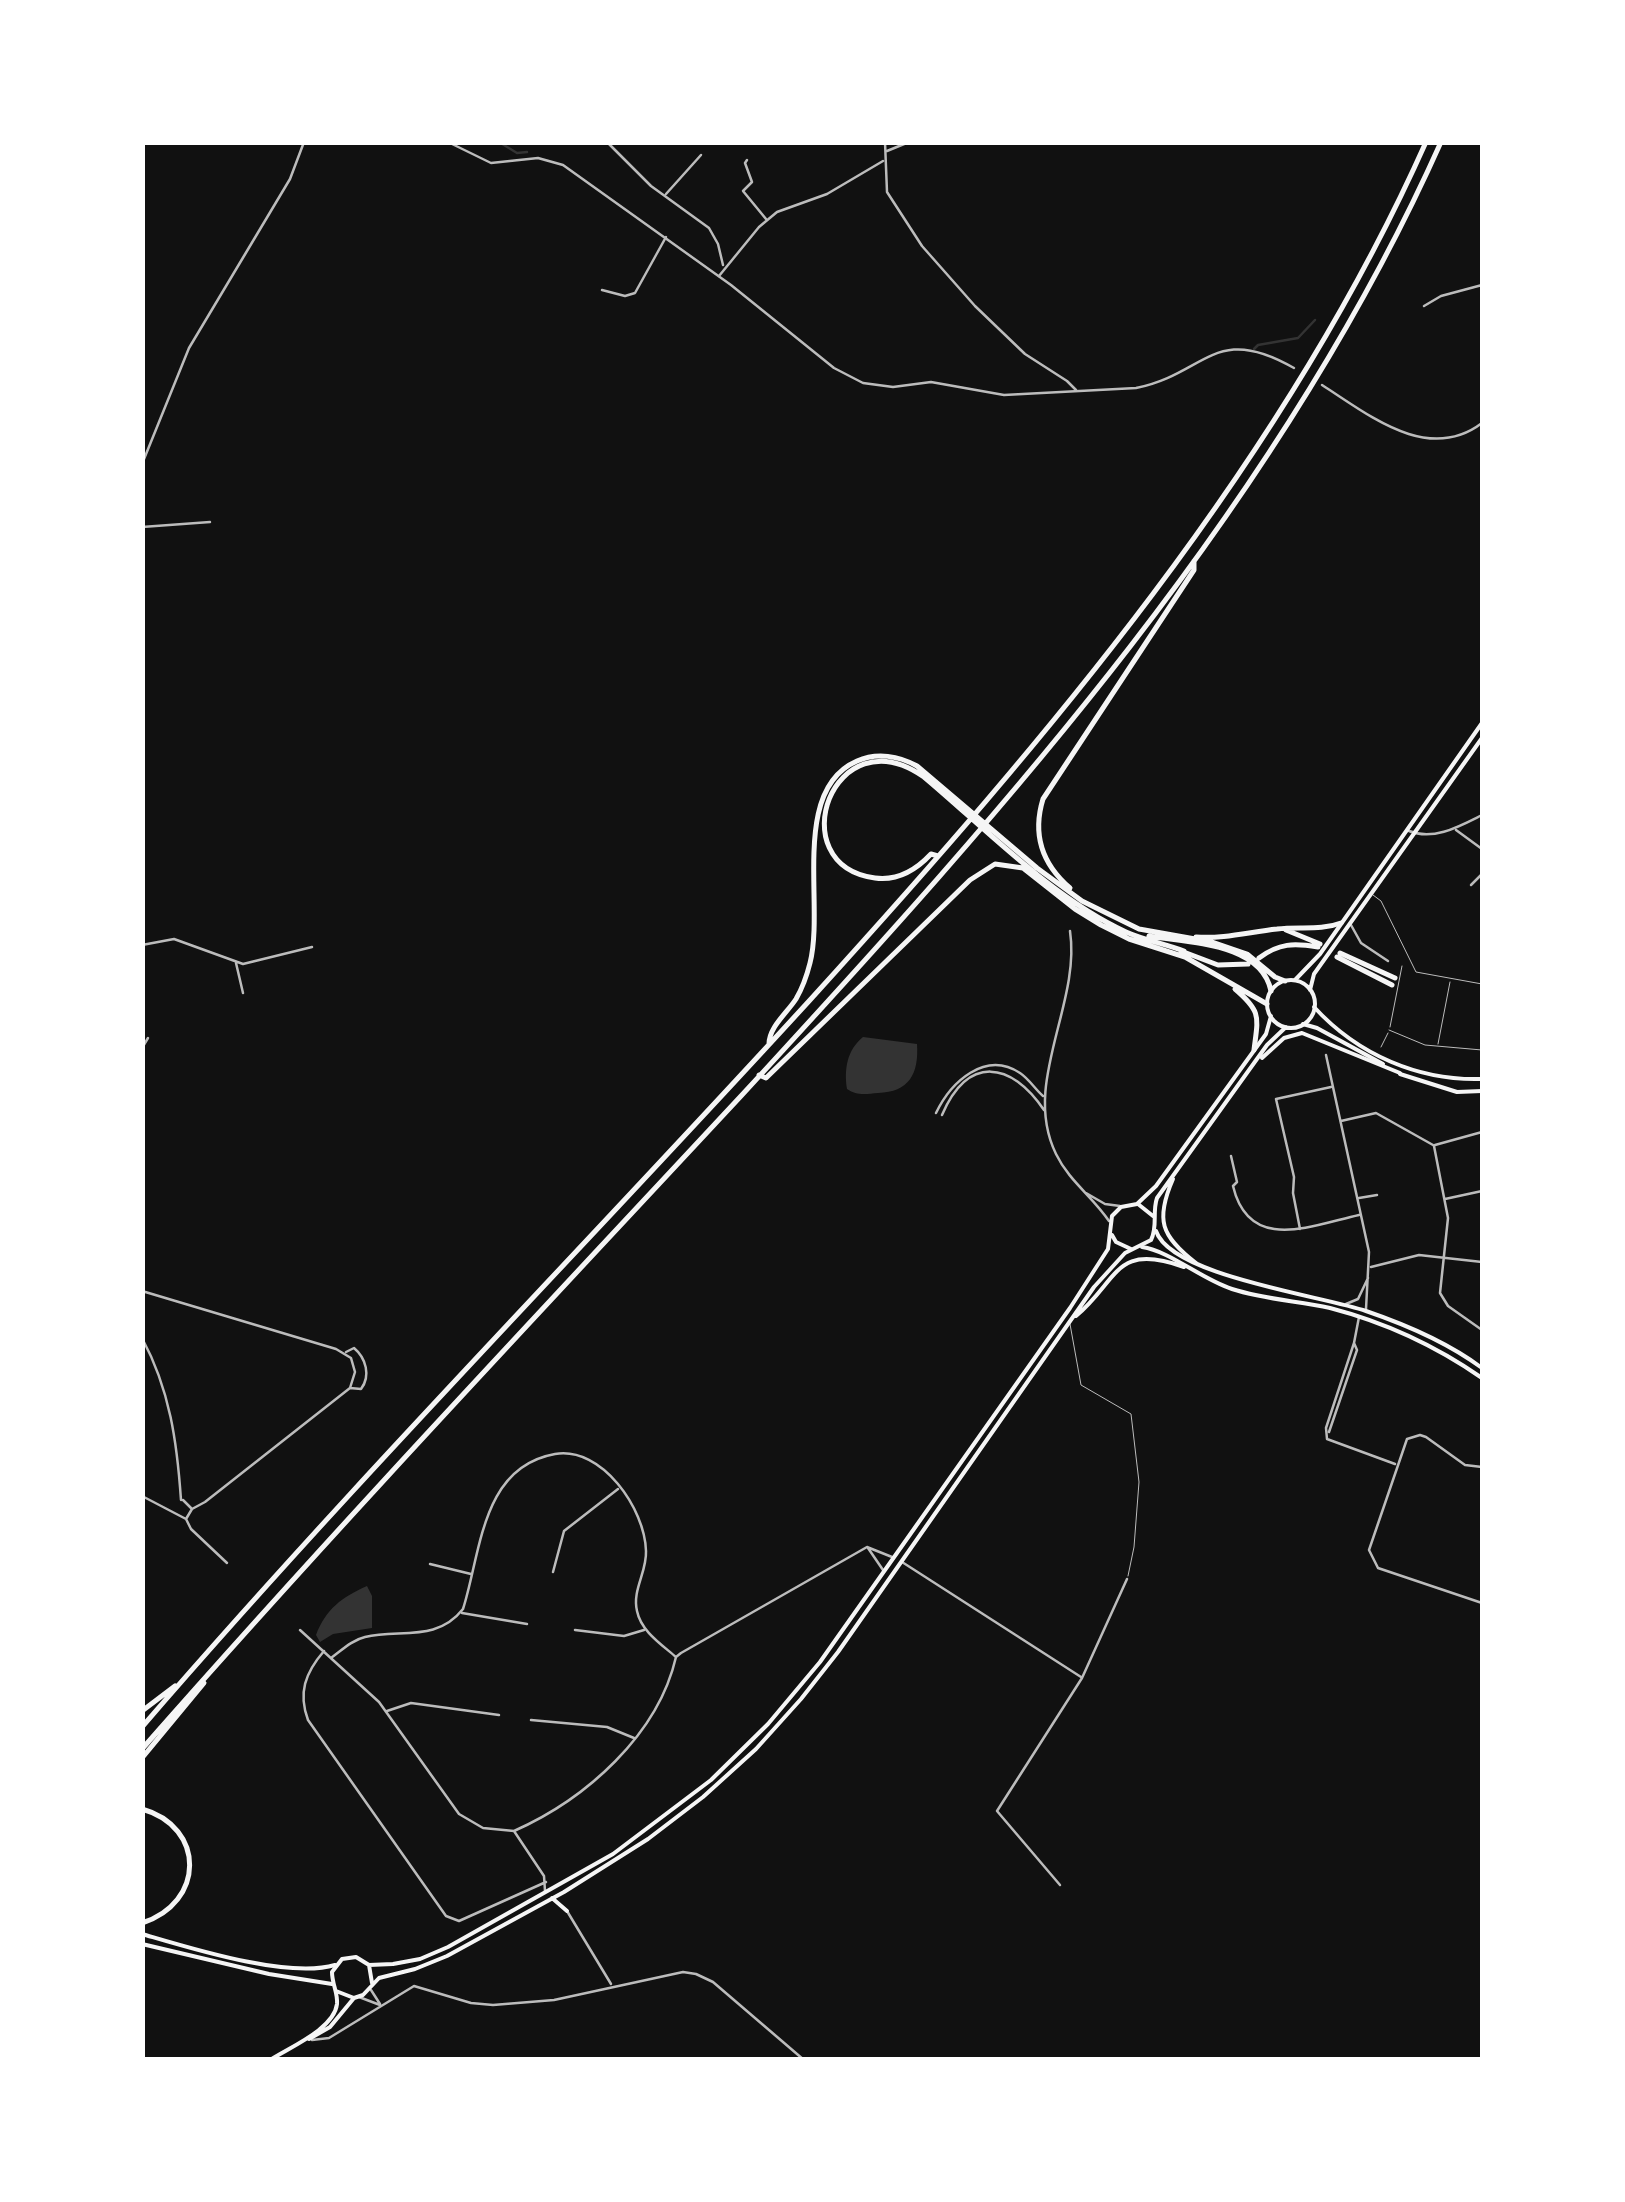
<!DOCTYPE html>
<style>
body{margin:0}
#map{position:relative;width:1625px;height:2202px;overflow:hidden;background:#111;font-family:Montserrat,sans-serif}
canvas{display:block}
.frame{position:absolute;inset:0;border:145px solid #fff;pointer-events:none}
</style>
<div id="map">
<canvas width="1625" height="2202"></canvas>
<div class="frame"></div>
</div>
<script>
const ctx = document.querySelector('canvas').getContext('2d');
ctx.lineJoin = 'round';
function fillPath(path, color) {
  ctx.fillStyle = color;
  ctx.fill(path, 'evenodd');
}
function trace(path, color, width, dash) {
  ctx.strokeStyle = color;
  ctx.lineWidth = width;
  ctx.lineCap = dash ? 'butt' : 'round';
  ctx.setLineDash(dash || []);
  ctx.stroke(path);
}
fillPath(new Path2D(`
 M863,1037L917,1044C919,1074 909,1092 878,1093C866,1094 857,1096 847,1089C844,1069 847,1050 863,1037Z
 M367,1586L372,1596V1628L333,1634L320,1642L316,1635C326,1609 342,1597 367,1586Z`), '#333');
trace(new Path2D(`
 M499,142L517,153L527,152
 M1254,349L1258,345L1298,338L1315,320`), '#333', 2.5);
trace(new Path2D(`
 M1070,1324L1081,1385L1131,1414L1139,1482L1134,1547L1128,1576`), '#bcbcbc', 1);
trace(new Path2D(`
 M1373,895L1381,901L1416,972L1482,984
 M1390,1027L1402,966
 M1389,1030L1425,1045L1482,1050
 M1438,1044L1450,982
 M1381,1047L1388,1033`), '#bcbcbc', 1);
trace(new Path2D(`
 M607,142L651,186L709,228L718,244L723,265
 M885,142L887,192L922,246L975,306L1025,354L1067,381L1076,390
 M887,151L909,142
 M747,160L745,163L752,182L743,191L766,219
 M666,194L701,155
 M719,276L759,227L777,212L827,194L883,161
 M602,290L625,296L635,293L666,237
 M1424,306L1441,296L1482,285
 M142,527L210,522
 M1456,830L1482,849
 M1409,831C1434,841 1460,826 1482,815
 M1471,885L1482,874
 M1351,925L1361,943L1388,961
 M1070,931C1081,1005 1021,1083 1056,1154C1069,1181 1093,1197 1109,1221
 M142,945L174,939L243,964L312,947
 M236,963L243,993
 M142,1048L148,1038
 M1326,1055L1369,1252L1366,1309
 M936,1113C951,1082 985,1050 1020,1073C1029,1079 1035,1089 1043,1096
 M942,1115C968,1055 1011,1061 1044,1110
 M1341,1121L1376,1113L1433,1145
 M1435,1145L1482,1132
 M1434,1146L1448,1218L1440,1293L1448,1306L1482,1330
 M1231,1156L1237,1182L1233,1186C1249,1253 1310,1226 1359,1215
 M1086,1193L1105,1204L1120,1206
 M1359,1198L1377,1195
 M1445,1199L1482,1191
 M1300,1229L1293,1193L1294,1177L1276,1099L1331,1087
 M1371,1267L1419,1255L1482,1262
 M142,1291L336,1349L351,1358L355,1372L350,1388L205,1502L192,1509
 M1346,1304L1358,1299L1368,1278
 M142,1338C170,1390 177,1442 181,1500
 M1354,1343L1326,1428L1327,1439L1395,1464
 M346,1352L354,1348C366,1358 371,1376 361,1389L350,1388
 M1329,1432L1357,1350L1354,1343L1359,1317
 M1482,1467L1465,1465L1426,1437L1420,1435L1407,1439L1369,1550L1378,1568L1482,1603
 M142,1496L186,1519L191,1529L227,1563
 M183,1500L192,1509L186,1519
 M868,1548L883,1570
 M902,1562L1081,1677
 M430,1564L471,1574
 M553,1572L564,1531L618,1489
 M462,1613L527,1624
 M300,1630L379,1702L459,1814L483,1828L514,1831L544,1876L545,1891
 M575,1630L624,1636L644,1630
 M324,1651C305,1673 298,1693 308,1720L446,1916L459,1921L546,1882
 M331,1658C342,1650 352,1640 365,1637C401,1629 437,1642 463,1609C481,1553 481,1467 555,1454C602,1446 645,1509 646,1551C647,1572 632,1590 637,1611C641,1631 661,1644 676,1657
 M387,1711L411,1703L499,1715
 M531,1720L607,1727L634,1738
 M514,1831C586,1799 658,1735 676,1657L681,1653L867,1547L892,1557
 M1060,1885L997,1811L1082,1678L1127,1579`), '#bcbcbc', 2.5);
trace(new Path2D(`
 M448,142L491,163L538,158L563,165L731,285L834,368L863,383L893,387L931,382L1004,395L1136,388C1206,374 1214,322 1294,368
 M1322,385C1369,415 1428,464 1482,423
 M142,464L189,348L290,179L304,142
 M567,1911L611,1984
 M371,1990L380,2004
 M359,1997L380,2005
 M312,2040L329,2038L414,1986L471,2003L493,2005L554,2000L683,1972L696,1974L713,1982L804,2060`), '#bcbcbc', 2.5);
trace(new Path2D(`
 M1314,1007C1358,1055 1419,1081 1482,1079
 M1303,1024L1317,1028L1383,1064
 M1400,1074L1457,1092L1482,1091
 M1156,1231C1171,1276 1323,1296 1366,1311C1407,1325 1447,1342 1482,1368
 M1142,1247C1170,1251 1201,1279 1232,1289C1263,1299 1297,1301 1330,1308C1384,1322 1436,1346 1482,1378`), '#f5f5f5', 4);
trace(new Path2D(`
 M1295,980L1320,954L1482,723
 M1267 1004a24 24 0 1 1 48 0a24 24 0 1 1-48 0Z
 M1310,990L1314,974L1482,738
 M1262,1058L1284,1038L1302,1033L1400,1073
 M1173,1179C1155,1220 1161,1236 1196,1263
 M1138,1204L1153,1216
 M1112,1235L1116,1242L1131,1249
 M1076,1316C1119,1280 1114,1242 1184,1267
 M552,1898L567,1911
 M369,1965L372,1983
 M336,1991L354,1998
 M309,2039L330,2027L354,1998L363,1995L379,1978L415,1969L447,1956L564,1892L648,1839L703,1797L756,1749L801,1699L838,1652L1094,1287L1125,1253L1151,1240C1158,1227 1152,1212 1157,1198L1267,1045L1286,1027
 M270,2060C290,2047 334,2029 337,2004C338,1993 332,1984 332,1972L342,1959L356,1957L369,1965L393,1964L420,1959L448,1947L613,1854L711,1780L768,1724L820,1662L1070,1308L1108,1249L1112,1216L1121,1207L1137,1204L1156,1186L1266,1034L1271,1016`), '#f5f5f5', 4);
trace(new Path2D(`
 M142,1934C190,1948 288,1979 335,1965
 M142,1944L269,1974L332,1984`), '#f5f5f5', 4);
trace(new Path2D(`
 M938,856L931,854C916,870 897,881 875,878C779,865 833,713 924,777C986,829 1052,898 1126,932C1144,940 1165,944 1184,951
 M1070,888C1042,864 1032,835 1043,799L1194,570V561
 M1286,930L1320,944
 M1149,936C1187,943 1261,942 1271,991
 M1196,937C1224,939 1249,932 1277,929C1299,926 1320,931 1341,923
 M1181,951L1218,965L1248,964
 M1340,953L1395,978
 M1337,957L1392,985
 M1259,958C1279,943 1294,943 1318,947
 M1235,989C1262,1012 1258,1017 1254,1050
 M769,1044C769,1027 787,1013 796,999C803,987 807,975 810,963C825,905 790,790 857,761C877,752 899,756 917,766L1037,868L1082,901L1139,929L1212,942L1247,954L1275,977L1285,981
 M759,1075L766,1078L970,880L995,864L1023,868L1075,909L1101,925L1129,939L1185,957L1267,1004
 M142,1711L175,1686
 M142,1727C357,1478 588,1243 810,1000C1045,741 1282,465 1426,142
 M142,1749C337,1527 540,1312 741,1096C1007,807 1279,505 1441,142
 M142,1758L204,1683
 M142,1809C206,1827 205,1903 142,1923`), '#f5f5f5', 5);
</script>
